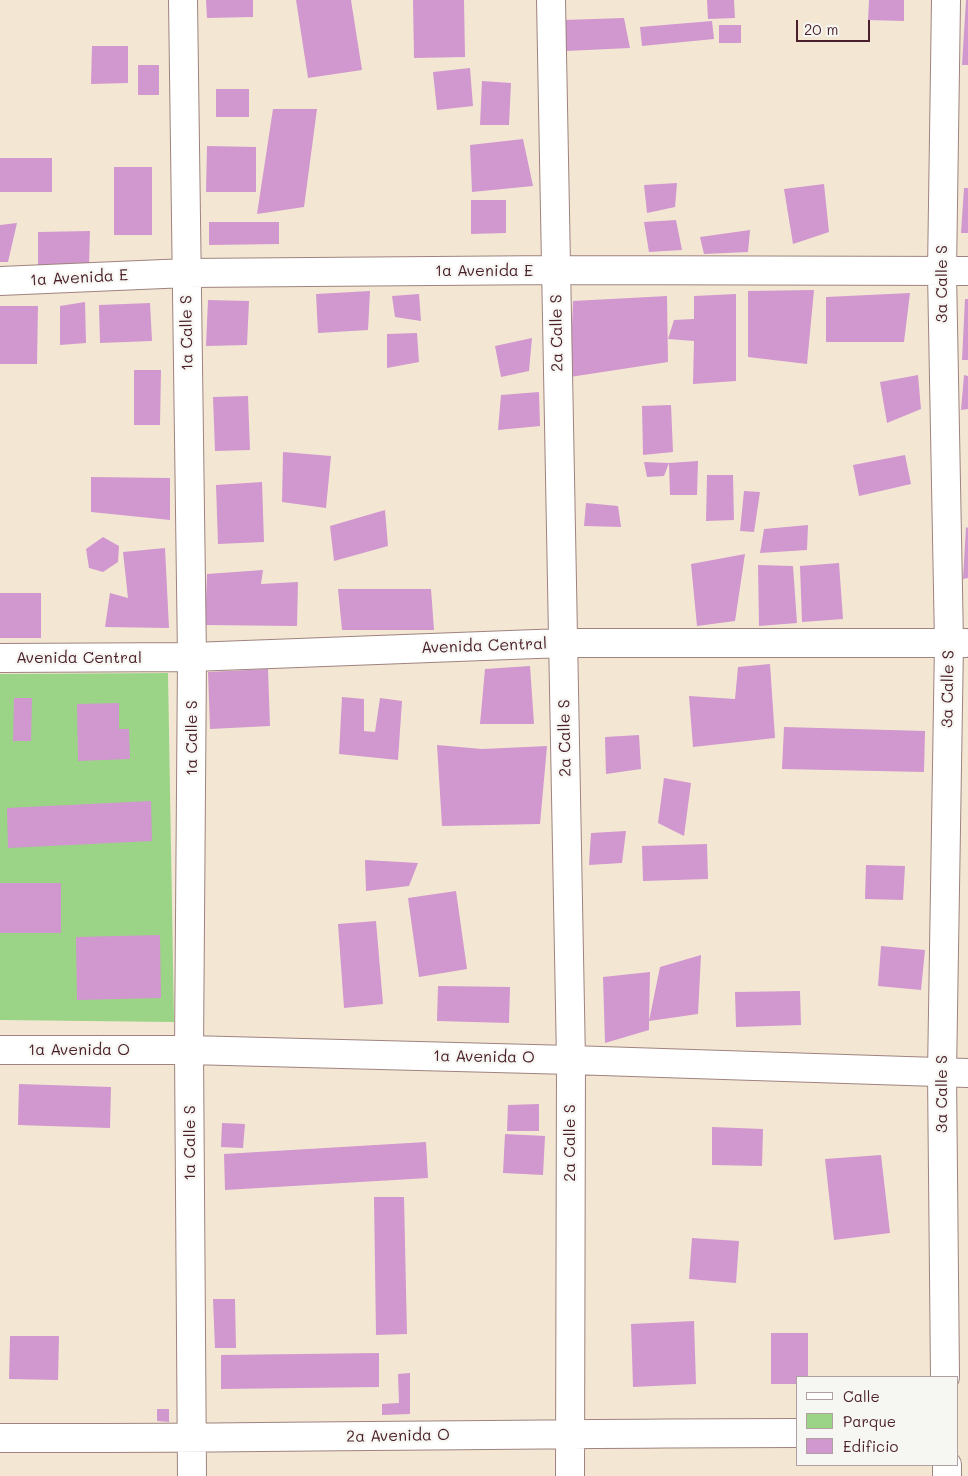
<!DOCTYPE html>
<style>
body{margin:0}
#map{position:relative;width:968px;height:1476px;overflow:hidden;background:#f3e7d3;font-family:Mali,sans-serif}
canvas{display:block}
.legend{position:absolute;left:796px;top:1376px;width:162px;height:90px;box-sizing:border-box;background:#f6f6f2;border:1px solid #b1a0a2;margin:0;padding:6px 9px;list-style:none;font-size:15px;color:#4a1f2b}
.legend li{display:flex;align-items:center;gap:10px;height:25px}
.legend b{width:25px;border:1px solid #b1a0a2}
.scale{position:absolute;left:796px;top:20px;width:74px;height:22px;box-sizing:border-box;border:2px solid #4a1f2b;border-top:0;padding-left:6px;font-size:15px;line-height:18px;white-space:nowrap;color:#4a1f2b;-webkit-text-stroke:4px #f6f6f2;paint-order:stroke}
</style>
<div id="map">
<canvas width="968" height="1476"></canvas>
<ul class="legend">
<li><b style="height:6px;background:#fff"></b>Calle</li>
<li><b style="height:14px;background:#9bd487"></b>Parque</li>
<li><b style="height:14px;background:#d197cf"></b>Edificio</li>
</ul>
<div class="scale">20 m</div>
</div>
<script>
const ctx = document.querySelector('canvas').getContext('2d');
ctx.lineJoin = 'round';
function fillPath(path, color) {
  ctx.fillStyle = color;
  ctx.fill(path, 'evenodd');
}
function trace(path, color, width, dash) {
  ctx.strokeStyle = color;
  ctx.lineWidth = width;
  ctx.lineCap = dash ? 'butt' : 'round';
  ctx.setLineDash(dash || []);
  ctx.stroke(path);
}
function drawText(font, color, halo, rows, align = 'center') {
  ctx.font = font + ' Mali,sans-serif';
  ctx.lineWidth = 4.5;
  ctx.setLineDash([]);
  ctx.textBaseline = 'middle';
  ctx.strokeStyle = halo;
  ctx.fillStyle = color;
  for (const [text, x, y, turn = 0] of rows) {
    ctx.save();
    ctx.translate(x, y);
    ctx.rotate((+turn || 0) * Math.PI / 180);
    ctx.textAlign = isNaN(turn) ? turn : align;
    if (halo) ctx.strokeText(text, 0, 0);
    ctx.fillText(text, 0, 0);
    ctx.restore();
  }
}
fillPath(new Path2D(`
 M168,673L174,1022L0,1020V674Z`), '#9bd487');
fillPath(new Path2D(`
 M206,0H253V17L207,18Z
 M296,0H351L362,70L308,78Z
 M413,0H464L465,57L414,58Z
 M707,0H734L735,18L708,19Z
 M869,0H904V21L868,20Z
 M966,0H968V65H962Z
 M624,18L630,48L566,51L563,20Z
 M712,21L714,39L642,46L640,27Z
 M719,25H741V43H719Z
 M92,46H128V83L91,84Z
 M138,65H159V95H138Z
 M470,68L473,106L437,110L433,72Z
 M482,81L511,83L509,125H480Z
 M216,89H249V117H216Z
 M273,109H317L304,207L257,214Z
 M523,139L533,186L472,192L470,145Z
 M207,146L256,147V192H206Z
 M0,158H52V192H0Z
 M114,167H152V235H114Z
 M677,183L675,207L647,213L644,185Z
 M824,184L829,232L793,244L784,189Z
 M964,188H968V233H961Z
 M471,200H506V233L471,234Z
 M676,220L682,250L649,252L644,222Z
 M209,222H279V244L209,245Z
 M17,223L8,262H0V225Z
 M750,230L748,252L704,254L700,237Z
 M90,231L89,266H38V232Z
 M814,290L807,364L748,357V291Z
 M370,291L368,330L318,333L316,294Z
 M910,293L904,342H826V297Z
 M419,294L421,321L395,317L392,296Z
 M736,294V381L693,384L694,341L668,339L674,320L694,319V296Z
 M667,296L668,362L570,377L573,301Z
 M965,299H968V360H962Z
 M208,300L249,301L247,345L206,346Z
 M85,302L86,343L60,345V306Z
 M150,303L152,341L100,343L99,305Z
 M0,306H38L37,364H0Z
 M417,333L419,362L387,368V334Z
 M532,338L529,371L501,377L495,346Z
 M134,370H161L160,425H134Z
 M918,375L921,409L887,423L880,382Z
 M964,375L968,376V409L961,410Z
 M539,392L540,426L498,430L501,395Z
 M248,396L250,450L215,451L213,397Z
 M671,405L673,452L643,455L642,406Z
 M283,452L331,456L326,508L282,502Z
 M905,455L911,484L859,496L853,465Z
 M698,461L697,495H670L669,463Z
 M644,462L669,463L664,476L647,477Z
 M707,475H733L734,520L706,521Z
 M91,477L170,478V520L91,512Z
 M262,482L264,542L218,544L216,485Z
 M744,491L760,492L754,532L740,531Z
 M586,503L618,506L621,527L584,526Z
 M385,510L388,546L334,561L330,526Z
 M808,525L807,550L760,553L764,529Z
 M966,527L968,528V578L963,579Z
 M103,537L119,546L118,562L103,572L89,568L86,549Z
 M165,548L169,628L105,627L110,593L128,598L123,552Z
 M745,554L735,621L697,626L691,564Z
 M839,563L843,619L802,622L800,566Z
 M758,565L793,566L797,623L759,626Z
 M263,570L261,584L298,582L297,626L205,625L207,574Z
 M338,589H431L434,630H342Z
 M0,593H41V638H0Z
 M770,664L775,738L693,747L689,696L735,699L738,667Z
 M530,666L534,724H480L485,669Z
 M268,669L270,726L210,729L208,672Z
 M342,697L364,699V731L375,732L380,698L402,701L398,760L339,754Z
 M14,698H32L31,741H13Z
 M119,703V729H129L130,759L78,761L77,704Z
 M784,727L925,731L924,772L782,769Z
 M639,735L641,769L606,774L605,737Z
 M437,745L482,749L547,746L540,824L442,826Z
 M664,778L691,783L684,836L658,823Z
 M151,801L152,841L8,848L7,808Z
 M626,831L622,863L589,865L591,833Z
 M707,844L708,879L643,881L642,846Z
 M365,860L418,863L409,886L366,891Z
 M866,865L905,866L903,900L865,899Z
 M0,883H61V933H0Z
 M456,891L467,969L419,977L408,898Z
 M376,921L383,1004L344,1008L338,924Z
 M160,935L161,998L77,1000L76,937Z
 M881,946L925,950L921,990L878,986Z
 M701,955L698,1014L649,1021V1030L605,1043L603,977L650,972L649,1021L660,967Z
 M438,986L510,987L509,1023L437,1021Z
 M800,991L801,1025L736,1027L735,992Z
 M19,1084L111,1087L110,1128L18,1125Z
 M539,1104V1131H507L508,1105Z
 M222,1123L245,1124L243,1148L221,1147Z
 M712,1127L763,1129L762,1166L712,1165Z
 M505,1134L545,1136L543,1175L503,1173Z
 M426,1142L428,1178L225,1190L224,1154Z
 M881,1155L890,1233L834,1240L825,1159Z
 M374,1197H404L407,1334L376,1335Z
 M692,1238L739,1241L736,1283L689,1279Z
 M213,1299H235L236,1348H215Z
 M694,1321L696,1384L633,1387L631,1324Z
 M771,1333H808V1377H797V1384H771Z
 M10,1336H59L58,1380L9,1379Z
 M379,1353V1387L221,1389V1355Z
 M410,1373V1414L382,1415V1404L399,1403L398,1374Z
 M157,1409H169V1422L157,1421Z`), '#d197cf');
const minor = new Path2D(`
 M183,0L192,657L189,1050L192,1476
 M551,0L571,1060L570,1476
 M0,281L187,273L556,270L968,271
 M0,658L192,657L563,643H966
 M0,1050H189L571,1060L968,1073
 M945,1377L942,1073L949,643L942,272L946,0
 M0,1438C266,1439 531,1433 797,1433
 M947,1465V1476`);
trace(minor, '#9e837f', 30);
trace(minor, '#fff', 28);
drawText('16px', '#4a1f2b', '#f6f6f2', [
 ["1a Avenida E",484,271],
 ["1a Avenida E",79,278,-3],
 ["3a Calle S",942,284,-90],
 ["1a Calle S",187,333,-91],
 ["2a Calle S",557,333,-91],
 ["Avenida Central",484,646,-2],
 ["Avenida Central",79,658],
 ["3a Calle S",948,689,-89],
 ["1a Calle S",192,738,-90],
 ["2a Calle S",565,738,-91],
 ["1a Avenida O",79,1050],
 ["1a Avenida O",484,1057,1],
 ["3a Calle S",942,1094,-90],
 ["1a Calle S",190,1143,-90],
 ["2a Calle S",570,1143,-90],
 ["2a Avenida O",398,1436,-1]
]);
</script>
